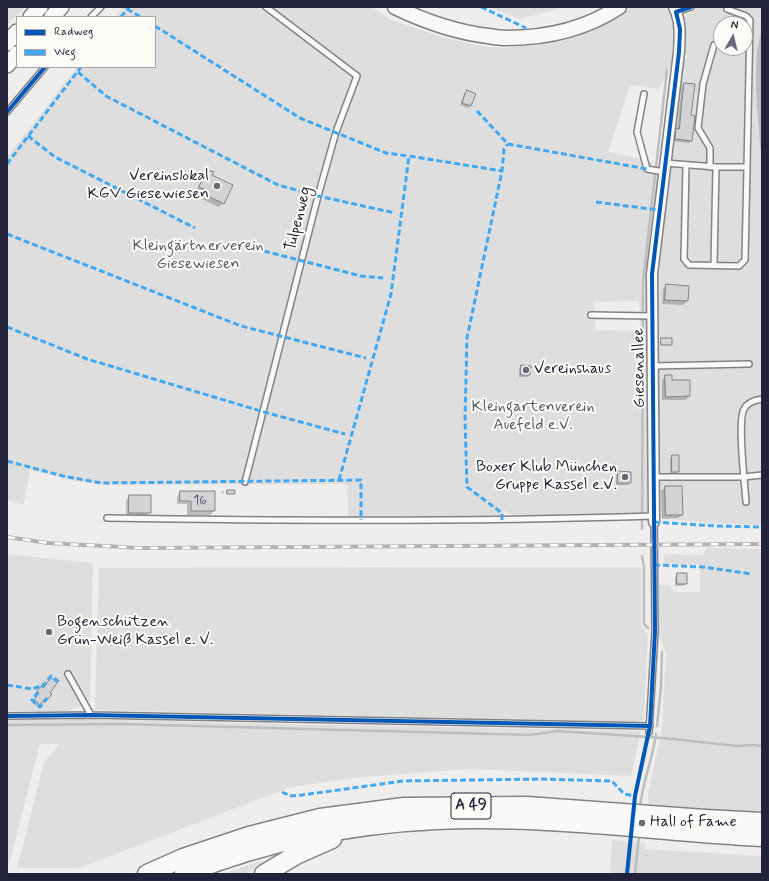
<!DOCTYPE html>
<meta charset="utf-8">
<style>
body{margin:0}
#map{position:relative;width:769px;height:881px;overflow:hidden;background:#efeeed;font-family:Mynerve,sans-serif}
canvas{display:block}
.frame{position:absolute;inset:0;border:8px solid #22223b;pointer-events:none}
.legend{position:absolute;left:16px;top:16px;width:140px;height:52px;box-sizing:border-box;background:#fdfcf7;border:1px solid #a5a5ac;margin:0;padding:5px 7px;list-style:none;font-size:12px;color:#22223b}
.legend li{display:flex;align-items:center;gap:8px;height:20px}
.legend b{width:20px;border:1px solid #a5a5ac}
.north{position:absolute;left:713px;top:16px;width:40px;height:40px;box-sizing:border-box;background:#fdfcf7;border:1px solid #a5a5ac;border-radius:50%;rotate:8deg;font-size:11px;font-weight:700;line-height:16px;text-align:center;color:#22223b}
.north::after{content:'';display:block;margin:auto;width:14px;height:18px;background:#6a6979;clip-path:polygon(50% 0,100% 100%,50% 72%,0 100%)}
</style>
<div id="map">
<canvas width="769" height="881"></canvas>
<div class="frame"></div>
<ul class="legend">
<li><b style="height:5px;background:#0057b8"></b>Radweg</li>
<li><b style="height:5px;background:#3fa9f5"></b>Weg</li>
</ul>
<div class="north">N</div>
</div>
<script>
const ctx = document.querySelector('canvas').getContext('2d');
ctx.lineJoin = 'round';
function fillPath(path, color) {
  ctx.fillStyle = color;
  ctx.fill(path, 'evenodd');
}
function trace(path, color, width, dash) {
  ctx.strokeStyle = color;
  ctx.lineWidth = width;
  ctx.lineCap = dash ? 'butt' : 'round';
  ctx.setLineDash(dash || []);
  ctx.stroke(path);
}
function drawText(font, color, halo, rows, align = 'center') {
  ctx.font = font + ' Mynerve,sans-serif';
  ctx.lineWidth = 4;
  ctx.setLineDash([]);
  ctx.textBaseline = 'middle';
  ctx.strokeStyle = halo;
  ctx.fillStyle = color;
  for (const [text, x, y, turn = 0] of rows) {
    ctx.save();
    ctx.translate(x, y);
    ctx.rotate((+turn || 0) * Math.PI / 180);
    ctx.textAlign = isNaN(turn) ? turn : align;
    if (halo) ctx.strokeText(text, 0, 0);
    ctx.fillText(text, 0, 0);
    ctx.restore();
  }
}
fillPath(new Path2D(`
 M7,7H25L7,25Z
 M123,7H372L391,20L442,37L480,46L504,48L538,45L590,32L632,7H666L669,13L674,30L671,65L659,89L630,85L608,152L653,161L651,173L669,175L683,66L687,56L684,52L686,36L684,17L698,7H762V28L757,51V121L762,163V525L707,523L659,518L640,520L641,513L514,516L503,510L504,516L348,517L347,484L107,485L75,481L30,470L24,505L7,500V157L77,67H155V17H115ZM721,24H745V48H721ZM639,301L641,331L595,330V323L596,320L605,319V313L596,311L594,308V302Z
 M488,7H565L520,19Z
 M706,548L762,549V813L649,805L648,794L662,728L666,653L659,635V585H670L675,594V592H700V565L663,564L665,554L704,555Z
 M7,554L93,563L90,701L68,711H7Z
 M404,567H641V625L648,635L644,720L632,723L95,710L99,568Z
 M85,719L233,723L641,731L631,776L469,769L351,778L288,788L79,868H17L44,762L59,744H40L9,865H7V720Z
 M612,840L645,843V849L762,856V874H610Z
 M263,860L247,874H223Z`), '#dfdede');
fillPath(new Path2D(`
 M762,28V163C758,126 754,88 757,52C758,44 760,35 762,28Z`), '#bebec2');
fillPath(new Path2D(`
 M684,84L690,116L692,141L689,143L673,141L674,132L677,129L682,86Z
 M467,91L475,95L470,106L468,108L460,105L464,94Z
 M208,171L223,203L219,207L202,199L205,195L196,191L204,175Z
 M667,285L687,301L683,305L662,304L663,289Z
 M522,366L529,375L527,377H519V368Z
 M665,376L689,396L686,400H662V380Z
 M672,456L678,471L675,474H670V458Z
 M619,472L630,483L628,485H616V475Z
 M665,487L682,515L678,518L662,519L661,491Z
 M222,491H224V493L221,494Z
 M181,492L214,511L210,515H187V504H177V496Z
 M130,496L150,512L146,516H126V500Z
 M677,574L686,583L683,586H675V577Z
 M39,690L50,694L45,701L43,700L37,706L32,703L38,696L36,694Z`), '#0003');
trace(new Path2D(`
 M642,529L643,282L667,70
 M642,556L644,568V624L648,628
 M7,725L120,724L530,735L558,731L663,738L737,746L753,745L762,746
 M657,726L661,687L662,652
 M640,808C642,782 653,759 656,734
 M635,874L639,835`), '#bebec2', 2.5);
const building = new Path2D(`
 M684,83L695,84L691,115L695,116L692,141L675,139L676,128L679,129Z
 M467,90L476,94L471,106L462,103Z
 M208,170L214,172L212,175L233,185L224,204L206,195L208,191L199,187Z
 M666,284L689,286L688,301L665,300Z
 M661,338H672V345H661Z
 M521,365L531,366L530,375H521Z
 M665,375H672V380H690V396L666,397Z
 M672,455H679V472H672Z
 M618,471L631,472V483H618Z
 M665,486H682L683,515H666Z
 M227,490H235V494H227Z
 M180,491H215V511H191V501H180Z
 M129,495H151V513H129Z
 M677,573H687V584H677Z
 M51,678L57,683L50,693L52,694L48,699L46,698L40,705L34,700L39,693L37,691L41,686L43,688Z`);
fillPath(building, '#d4d3d4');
trace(building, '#838287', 1);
const lane = new Path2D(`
 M676,12L691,7
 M91,17L101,7
 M644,94L637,132L647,169L664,172
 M7,112L45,67
 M665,163L716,167H747L750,20L746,16L727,9
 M686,165L684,259L689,265L739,266L745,260L747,167
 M710,167V148L698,128L703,84L714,45
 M714,265L716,167
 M591,315L651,316
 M652,366L749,364
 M653,477H744L762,475
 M245,482L318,196L336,132L357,76L266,7
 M746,502C745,485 737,421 744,409C747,403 755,400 762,399
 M107,518C289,521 471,522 654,516
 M68,674L91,715
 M7,716L91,715L650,726
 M649,732L655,631L654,522`);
const street = new Path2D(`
 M654,522L652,274L679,52C680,35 681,22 674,7`);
const secondary = new Path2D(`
 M395,7C424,21 455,32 488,36C494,37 500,38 506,38C545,38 586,29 619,7`);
const primary = new Path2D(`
 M31,17L40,7
 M52,17L61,7
 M7,43L17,32
 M7,65L17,54`);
const highway = new Path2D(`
 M147,874L183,858L249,836L320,818L404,807L527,806L705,819L762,822
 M184,874C264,842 350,824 436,820C545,815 654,831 762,837
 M264,874L296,855L332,839`);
trace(lane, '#838287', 8);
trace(street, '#838287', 13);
trace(secondary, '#838287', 17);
trace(primary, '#838287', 18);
trace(highway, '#838287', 21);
trace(lane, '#f9f9f7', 5);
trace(street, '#f9f9f7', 10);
trace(secondary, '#f9f9f7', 14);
trace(primary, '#f9f9f7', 15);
trace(highway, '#f9f9f7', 18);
const rail = new Path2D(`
 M7,537L48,543L141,548L762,544`);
trace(rail, '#b2b2b4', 4);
trace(rail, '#fdfcf7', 2.5, [8]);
trace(new Path2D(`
 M481,7L526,28
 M127,9L141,17
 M121,17L129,7
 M155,26L300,118L386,153L409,156
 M78,72L106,96L278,185L318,196L395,213
 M477,111L508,144L647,169
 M28,136L55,157L195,228
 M7,164L81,67
 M596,202L659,210
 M7,234L241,326L366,358
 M264,251L361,276L383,278
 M7,327L87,359L264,412L345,434
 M7,461L63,476L101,483L361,480V520
 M339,480L391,294L409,156L502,171
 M502,520V513L467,487L465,419L467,338L502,171L504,149L508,144
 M654,522L716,526L762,527
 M654,565L703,567L752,574
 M7,685L33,689L45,684
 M42,687L51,676L61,683
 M38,692L32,700L40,707L47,698
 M282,792L290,796L302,795L403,781L542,779L612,781L624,794L635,796`), '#3fa9f5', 3, [6, 3]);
trace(new Path2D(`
 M7,112L45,67
 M7,716L91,715L650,726
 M627,874L635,796L650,726L655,631L652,274L679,52L680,29L676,12L691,7`), '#0057b8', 4);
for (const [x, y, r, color] of [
 [217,186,4,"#6a6979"],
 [526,370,4,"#6a6979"],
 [625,477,4,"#6a6979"],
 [49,632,4,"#6a6979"],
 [642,823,4,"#6a6979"]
]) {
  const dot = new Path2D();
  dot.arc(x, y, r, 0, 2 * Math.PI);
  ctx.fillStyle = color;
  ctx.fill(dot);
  trace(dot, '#fdfcf7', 1.5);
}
drawText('14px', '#4e4e61', null, [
 ["16",200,501]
]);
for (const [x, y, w] of [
 [471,806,40]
]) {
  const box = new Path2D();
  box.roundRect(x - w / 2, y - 13, w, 26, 3);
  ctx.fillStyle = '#fdfcf7';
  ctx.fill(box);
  trace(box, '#22223b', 1);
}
drawText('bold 15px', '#22223b', null, [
 ["A 49",471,806]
]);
drawText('16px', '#22223b', '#fdfcf7', [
 ["Vereinslokal",209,177,"right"],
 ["KGV Giesewiesen",209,195,"right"],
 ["Vereinshaus",534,370],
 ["Boxer Klub München",617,468,"right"],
 ["Gruppe Kassel e.V.",617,486,"right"],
 ["Bogenschützen",57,623],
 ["Grün-Weiß Kassel e. V.",57,641],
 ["Hall of Fame",650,823]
], 'left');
drawText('16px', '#22223b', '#fdfcf7', [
 ["Tulpenweg",299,219,-76],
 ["Giesenallee",640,368,-91]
]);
drawText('16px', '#575768', '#fdfcf7', [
 ["Kleingärtnerverein",198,247],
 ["Giesewiesen",198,265],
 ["Kleingartenverein",533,408],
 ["Auefeld e.V.",533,426]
]);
</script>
